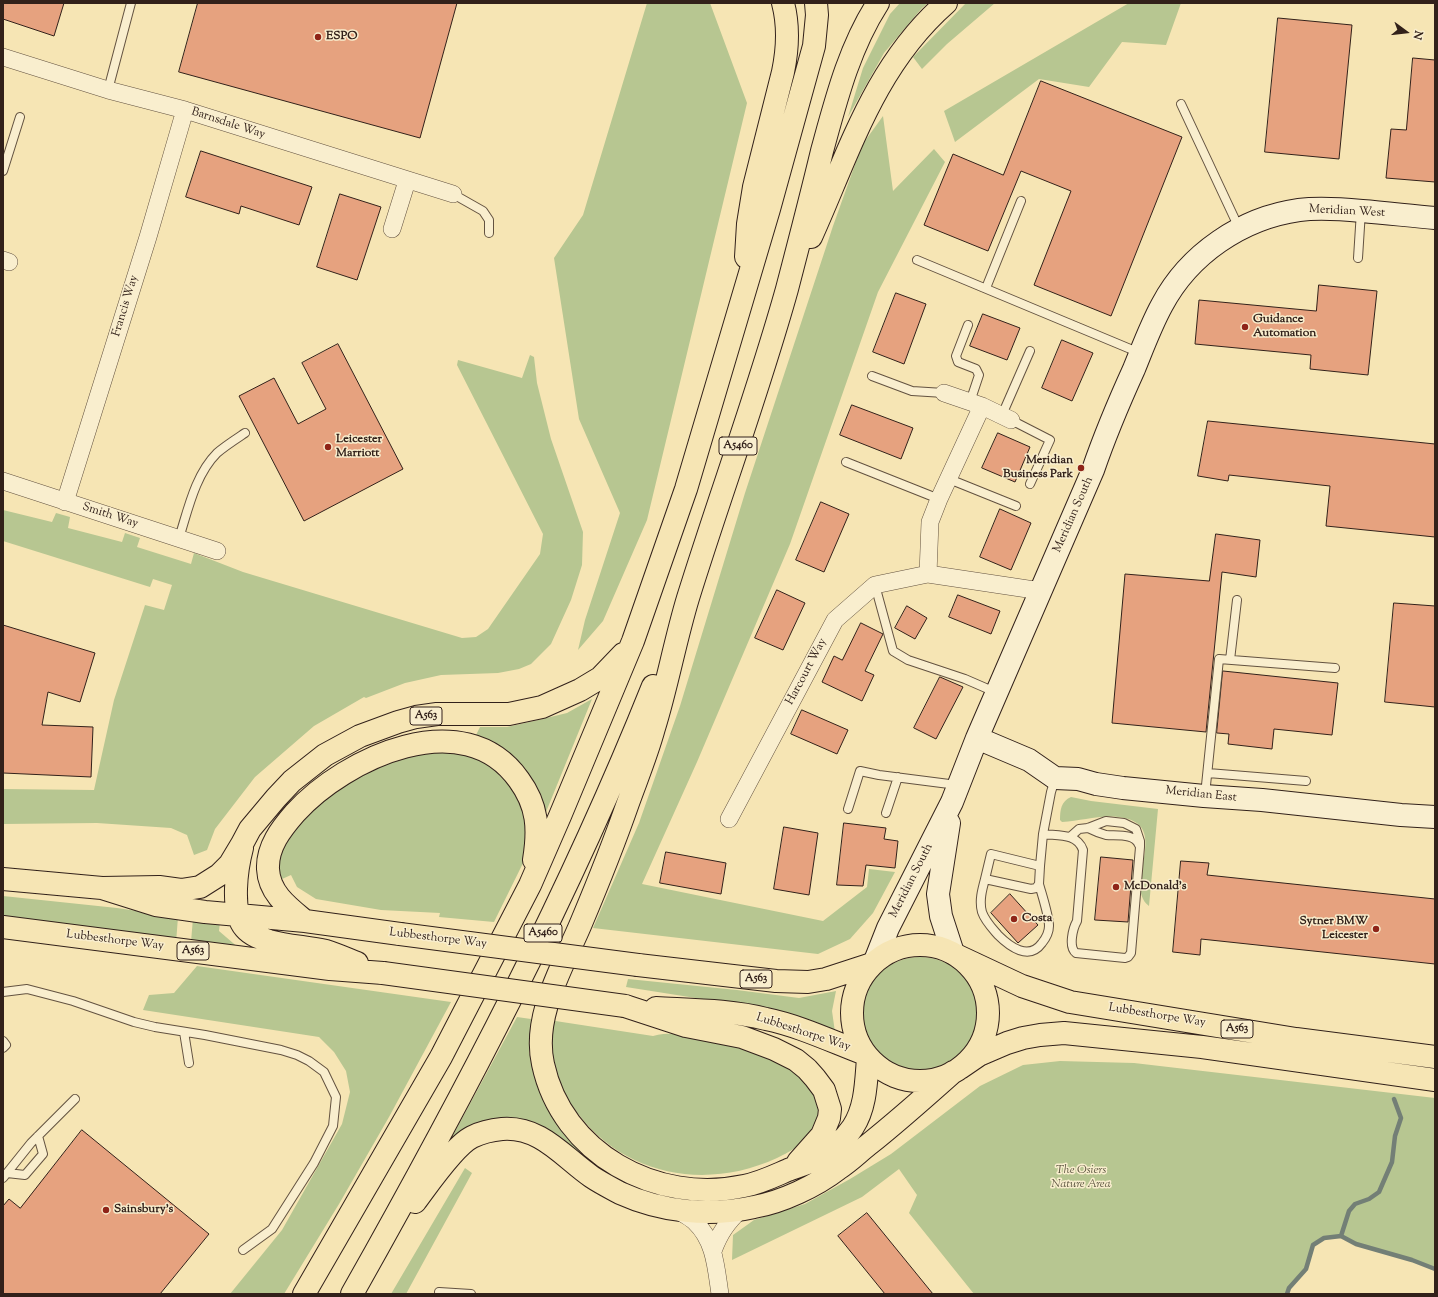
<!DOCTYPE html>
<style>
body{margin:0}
#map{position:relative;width:1438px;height:1297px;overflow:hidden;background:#f6e5b4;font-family:"Sorts Mill Goudy",serif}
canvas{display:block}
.frame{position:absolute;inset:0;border:4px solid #32211a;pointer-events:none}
.north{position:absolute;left:1386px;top:12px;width:40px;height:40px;-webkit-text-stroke:3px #f9eece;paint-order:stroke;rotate:105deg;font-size:11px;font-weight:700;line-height:16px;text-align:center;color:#32211a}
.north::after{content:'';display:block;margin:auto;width:14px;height:18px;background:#32211a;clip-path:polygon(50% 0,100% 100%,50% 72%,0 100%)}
</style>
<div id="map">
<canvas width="1438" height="1297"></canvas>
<div class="frame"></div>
<div class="north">N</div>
</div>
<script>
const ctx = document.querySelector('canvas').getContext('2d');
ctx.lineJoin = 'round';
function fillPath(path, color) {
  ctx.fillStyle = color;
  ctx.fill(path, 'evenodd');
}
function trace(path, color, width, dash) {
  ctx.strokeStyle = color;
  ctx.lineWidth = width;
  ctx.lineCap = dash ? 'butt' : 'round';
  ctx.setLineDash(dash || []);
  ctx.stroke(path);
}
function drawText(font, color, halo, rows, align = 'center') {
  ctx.font = font + ' "Sorts Mill Goudy",serif';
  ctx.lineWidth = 3;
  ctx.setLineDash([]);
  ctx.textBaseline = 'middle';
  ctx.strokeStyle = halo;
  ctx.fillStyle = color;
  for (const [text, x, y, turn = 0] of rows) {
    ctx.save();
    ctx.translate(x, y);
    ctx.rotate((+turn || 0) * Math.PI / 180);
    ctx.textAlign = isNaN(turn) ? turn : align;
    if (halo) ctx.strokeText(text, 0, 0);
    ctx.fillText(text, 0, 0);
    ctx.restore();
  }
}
fillPath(new Path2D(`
 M647,3H710L747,103L647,520L603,621L578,650L585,620L620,513L579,419L554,258L583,215Z
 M900,3H928L922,8L884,53L848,117L863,68L890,14Z
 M966,3H995L947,44L922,69L913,57Z
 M1129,3H1181L1166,45L1122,42L1089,87L1039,79L955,142L944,111Z
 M883,116L893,191L934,149L945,162L878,292L790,544L697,762L642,884L823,921L867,887L869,869L895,872L873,913L850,939L818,954L593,928L639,823L680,706L745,493L833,226L862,145Z
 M530,355L534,357L537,383L551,439L583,532L582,565L571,600L551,644L531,664L519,669L498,673L441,675L405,683L366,698L364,697L314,726L255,777L215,829L207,850L194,855L187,835L171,828L97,823L3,824V789L94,790L114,700L145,605L164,610L172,585L153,579L150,587L3,541V510L52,522L56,513L70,517L68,528L122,542L125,533L140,538L137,547L191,564L194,553L243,572L462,638L476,637L488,629L540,554L543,534L457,365L458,360L522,378Z
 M592,699L546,812L535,788L519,762L496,746L474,739L480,727H507L534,721L567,713Z
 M417,750L476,754L513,784L527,819L526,857L494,922L439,917L440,913L381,910L316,899L297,887L291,875L282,879C276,864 279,850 287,836L340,781Z
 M1071,797L1091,801L1158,809L1149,906C1121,884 1175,823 1118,817C1099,815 1081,821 1062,822L1060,820C1060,810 1061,801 1071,797Z
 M3,896L117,908L178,917L176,943L3,918Z
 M193,918L220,922L219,931L240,949L191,942Z
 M862 1015a58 58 0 1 1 116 0a58 58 0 1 1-116 0Z
 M197,966L451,1002L389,1117L339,1204L284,1294H230L282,1230L342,1124L350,1092L346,1071L334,1052L319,1037L143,1010L149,995L174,993Z
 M628,979L737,990L799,998L836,991L832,1011L835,1032L778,1011L626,987Z
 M517,1017L531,1019L529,1053L551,1108L581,1151L577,1155L547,1128L522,1119L501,1118L454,1139L452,1137Z
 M549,1020L653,1036C684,1028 718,1041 748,1049C756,1051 769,1052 777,1057C788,1065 804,1078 813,1089C819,1097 822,1111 819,1121C818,1124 814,1128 812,1130C801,1145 794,1150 777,1158C708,1190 627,1177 579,1115C569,1103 555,1081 552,1065C549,1052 550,1034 549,1020Z
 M1060,1061L1134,1063L1435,1098V1269L1412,1260L1356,1244L1341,1236L1324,1238L1313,1245L1306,1269L1289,1288L1287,1294H974L909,1213L917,1195L899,1169L862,1197L732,1260L733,1235L754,1220L805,1204L850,1179L891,1154L980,1086L1023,1065Z
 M465,1168L472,1173L406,1294H391Z`), '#b7c691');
trace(new Path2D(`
 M1341,1236L1349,1211L1355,1204L1369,1199L1379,1192L1392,1162L1395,1136L1401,1118L1394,1099
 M1287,1294L1289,1288L1306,1269L1313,1245L1324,1238L1341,1236L1356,1244L1412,1260L1435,1269`), '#737f76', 4.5);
const building = new Path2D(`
 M3,3H64L54,36L3,19Z
 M198,3H457L420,138L179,72Z
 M1278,18L1352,25L1339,159L1265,152Z
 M1413,58L1435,60V182L1386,178L1391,129L1406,130Z
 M1041,81L1182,137L1111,316L1034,285L1071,191L1021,171L988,251L924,225L953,154L1003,175Z
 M201,151L312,187L299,225L241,206L239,214L186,197Z
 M340,194L381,207L357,280L317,267Z
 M1319,285L1377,291L1368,375L1310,369L1311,355L1195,344L1199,300L1316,311Z
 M896,293L926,304L904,364L873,352Z
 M983,314L1020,328L1007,360L970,346Z
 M1062,340L1093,353L1072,401L1042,388Z
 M338,344L403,469L304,521L239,396L274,378L298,424L326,409L302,363Z
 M852,405L913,428L901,459L840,435Z
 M1208,421L1435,444V537L1326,526L1330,486L1229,475L1228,481L1198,476Z
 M998,433L1030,447L1015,482L982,468Z
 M821,502L849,514L824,572L796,560Z
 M1000,509L1031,523L1011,570L980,557Z
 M1216,534L1260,540L1256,577L1222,572L1206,732L1112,723L1125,574L1209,581Z
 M777,590L805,603L783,650L755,638Z
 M958,595L1000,611L991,634L949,617Z
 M1394,603L1435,606V707L1385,702Z
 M907,606L927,618L915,639L895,628Z
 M861,623L883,634L865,671L874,675L862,701L822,682L834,656L842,660Z
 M3,625L95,653L80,702L48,692L42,725L93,727L91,777L3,773Z
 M1223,671L1338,683L1332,735L1274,729L1272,749L1228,744L1229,734L1217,733Z
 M940,677L963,687L936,739L914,728Z
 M802,710L848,730L837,754L791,734Z
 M844,823L886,828L884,839L898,841L895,868L866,865L863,886L837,885Z
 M784,827L818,833L809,895L774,889Z
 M666,852L726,863L721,894L660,883Z
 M1101,857L1133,860L1128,922L1095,920Z
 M1181,861L1209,863L1207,875L1435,899V964L1201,939L1200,955L1173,952Z
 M1010,894L1038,925L1018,943L991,913Z
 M82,1130L209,1234L160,1294H3V1206L9,1199L20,1208Z
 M867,1213L933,1294H885L838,1236Z`);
fillPath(building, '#e6a27f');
trace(building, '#32211a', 1);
const lane = new Path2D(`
 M108,90L131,3
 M1181,104L1239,228
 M3,171L20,117
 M453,194L483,211L489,220V233
 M1358,258L1361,211
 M917,260L1140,353
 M986,288L1021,201
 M968,325L956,356L958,362L976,369L979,375L970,402
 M872,376L912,391L944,393
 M1002,415L1030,351
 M1011,420L1050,440L1030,484
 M846,462L939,499
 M949,479L1016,506
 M179,538C188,510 195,475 217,453C225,446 236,439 245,433
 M875,585L893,651L908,660L965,679L995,692
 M1230,660L1237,600
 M1208,773L1306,781
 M1055,779L1051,792L1043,834C1058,836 1077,833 1083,850L1077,921C1073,928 1068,947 1076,953L1125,958L1128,957L1131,953L1140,847V841L1136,829L1124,823L1106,821L1088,828L1079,829L1070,837
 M1205,795L1219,659L1335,668
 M848,809L860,771L879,775L957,785
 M886,813L898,777
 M1088,828C1094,831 1099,833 1106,835C1116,836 1135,833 1139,845
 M1040,866L991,854L985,879L1031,889L1036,888L1039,884L1040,866L1043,834
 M985,879C982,890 979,901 982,912C985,921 992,928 998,935C1010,947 1029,961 1042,943C1046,938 1049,933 1049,926C1049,916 1042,895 1039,884
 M3,992L27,989L73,1001L134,1022L155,1027L205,1035L281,1050L297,1055L309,1061L324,1072L336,1097L333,1126L314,1163L272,1229L243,1250
 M184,1032L189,1063
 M3,1041L6,1045L3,1048
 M7,1173L25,1175L43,1154L38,1136
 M3,1178L31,1143L75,1099
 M439,1292L471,1294`);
const street = new Path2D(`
 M3,57L108,90L185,110L453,194
 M392,229L407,181
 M3,260L9,262
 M944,393L982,406L1011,420
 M3,481L217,551
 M65,502L148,237L185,110
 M928,574L930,522L939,499L982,406
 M729,819L835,620L875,585L928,574L1041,591
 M677,1210C683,1214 690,1217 695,1222C715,1241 716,1268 720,1294
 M713,1251C720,1232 727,1223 741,1209`);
const secondary = new Path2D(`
 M977,738L1029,760L1055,778L1078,779L1096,784L1123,788L1204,796L1262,800L1401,815L1435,817
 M949,823L938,894L941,916L953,953
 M875,961L888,928L952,802L977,738L1093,470C1105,435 1119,402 1134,369C1143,347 1151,325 1162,305C1189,254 1242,218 1299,210C1320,207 1342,209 1362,211C1387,213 1411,216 1435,218`);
const highway = new Path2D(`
 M811,237C849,153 874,66 946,3
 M746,257L748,224L754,187L783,72C788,48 789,26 783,3
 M242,848C237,867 230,911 245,928C251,935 260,938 269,941C287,946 307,947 326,951C336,954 347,959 357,963
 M3,879L102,888L156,905L205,912L305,921L400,934
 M102,888L159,887L181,890L200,887L219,875L230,864L242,844L250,829L276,798L292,781L325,755L360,736L398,722L416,717L437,714H509L542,707L580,690L600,678L623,654
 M305,921C288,907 269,893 268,869C267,847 281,829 295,813C345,758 464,702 519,780C538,806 539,829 534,860
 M3,927L330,969L383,973
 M852 1013a68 68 0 1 1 136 0a68 68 0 1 1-136 0Z
 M958,956L1022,986L1070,1002L1296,1039L1435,1057
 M638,965L776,981L808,982L826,979L872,964
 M625,1006L686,1026L742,1037L774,1049L796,1060L807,1069L815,1078L824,1090L830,1109L829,1118L822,1135L798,1162
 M656,1008C693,1010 731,1010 766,1019C800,1026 833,1042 865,1054
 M868,1058C866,1082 866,1107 853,1127C845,1139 831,1152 818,1159C809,1163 798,1166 788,1170C774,1176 760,1183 744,1186C656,1205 562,1153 543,1064C532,1015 564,965 582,921C598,883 614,843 628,803C637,778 647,754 654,728C667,686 675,641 688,598C720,495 758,393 787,289C799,243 811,197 822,151C836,100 849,48 878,3
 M960,1068L979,1055L1007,1043L1023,1038L1040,1035L1064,1033L1202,1047L1435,1080
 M415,1202C428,1185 454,1146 472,1137C482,1132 491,1130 502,1129C541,1126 563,1157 592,1177C601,1183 611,1188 620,1193C662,1212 710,1217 754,1207C782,1202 816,1186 838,1169C849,1162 858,1153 868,1145C897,1122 925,1097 953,1072
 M304,1294L441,1057L530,885L560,816L633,641L686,489L769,209L814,46L817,15L816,3
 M352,1294C463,1097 569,896 653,686`);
trace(lane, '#635240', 10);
trace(street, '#635240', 18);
trace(secondary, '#32211a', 24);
trace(highway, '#32211a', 24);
trace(lane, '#f9eece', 8);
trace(street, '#f9eece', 17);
trace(secondary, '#f9eece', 22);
trace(highway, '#f6e5b4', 22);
const highwayBridge = new Path2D(`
 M400,934L638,965
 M383,973L625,1006`);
trace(highwayBridge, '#32211a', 24, []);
trace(highwayBridge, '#f6e5b4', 22);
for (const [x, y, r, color] of [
 [318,37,4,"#8f2418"],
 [1245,327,4,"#8f2418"],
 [328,447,4,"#8f2418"],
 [1081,468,4,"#8f2418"],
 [1116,887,4,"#8f2418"],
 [1014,919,4,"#8f2418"],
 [1376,929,4,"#8f2418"],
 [106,1210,4,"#8f2418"]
]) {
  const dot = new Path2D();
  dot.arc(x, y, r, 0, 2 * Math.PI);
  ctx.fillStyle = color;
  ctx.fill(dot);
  trace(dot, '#f9eece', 1.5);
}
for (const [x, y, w] of [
 [738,446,38],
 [426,716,32],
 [543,933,38],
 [193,951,32],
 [756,979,32],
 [1237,1029,32]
]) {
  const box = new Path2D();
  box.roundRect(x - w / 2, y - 9, w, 18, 3);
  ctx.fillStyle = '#f9eece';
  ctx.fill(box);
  trace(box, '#32211a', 1);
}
drawText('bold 11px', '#32211a', null, [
 ["A5460",738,446],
 ["A563",426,716],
 ["A5460",543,933],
 ["A563",193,951],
 ["A563",756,979],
 ["A563",1237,1029]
]);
drawText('bold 12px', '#32211a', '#f9eece', [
 ["ESPO",326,37],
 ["Guidance",1253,320],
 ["Automation",1253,334],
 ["Leicester",336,440],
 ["Marriott",336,454],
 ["Meridian",1073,461,"right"],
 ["Business Park",1073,475,"right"],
 ["McDonald's",1124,887],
 ["Costa",1022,919],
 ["Sytner BMW",1368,922,"right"],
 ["Leicester",1368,936,"right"],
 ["Sainsbury's",114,1210]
], 'left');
drawText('12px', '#32211a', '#f9eece', [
 ["Barnsdale Way",228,124,18],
 ["Meridian West",1347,212,3],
 ["Francis Way",126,306,-73],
 ["Meridian South",1074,515,-66],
 ["Smith Way",110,516,18],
 ["Harcourt Way",807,672,-62],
 ["Meridian East",1201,795,6],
 ["Meridian South",912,881,-63],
 ["Lubbesthorpe Way",438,939,7],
 ["Lubbesthorpe Way",115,941,7],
 ["Lubbesthorpe Way",1157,1016,9],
 ["Lubbesthorpe Way",803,1033,18]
]);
drawText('italic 12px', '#5a533e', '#f9eece', [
 ["The Osiers",1081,1171],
 ["Nature Area",1081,1185]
]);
</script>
